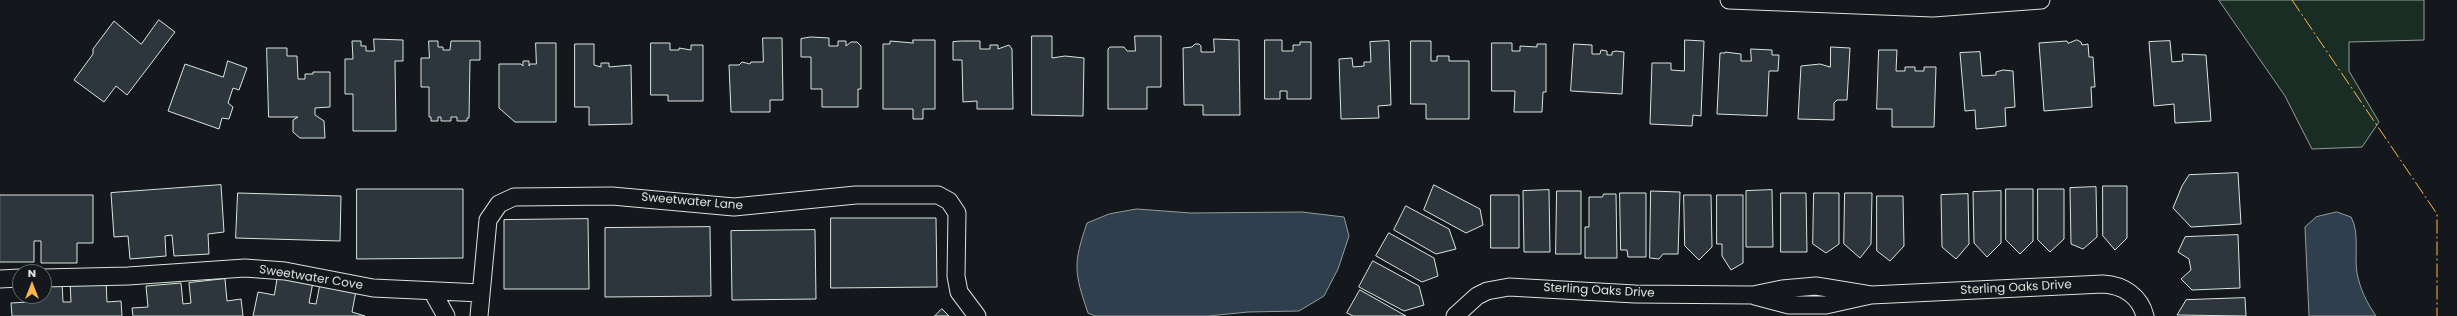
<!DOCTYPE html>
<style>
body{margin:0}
#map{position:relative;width:2457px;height:316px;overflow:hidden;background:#14181c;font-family:Poppins,sans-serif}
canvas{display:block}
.north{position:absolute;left:12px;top:264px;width:40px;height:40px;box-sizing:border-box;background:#14181c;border:1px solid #626a69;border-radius:50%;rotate:0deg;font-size:11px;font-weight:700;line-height:16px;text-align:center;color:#d8e6dc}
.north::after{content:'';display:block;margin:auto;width:14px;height:18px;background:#ffb74d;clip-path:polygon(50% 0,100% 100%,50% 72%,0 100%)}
</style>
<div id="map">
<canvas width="2457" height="316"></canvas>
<div class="north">N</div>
</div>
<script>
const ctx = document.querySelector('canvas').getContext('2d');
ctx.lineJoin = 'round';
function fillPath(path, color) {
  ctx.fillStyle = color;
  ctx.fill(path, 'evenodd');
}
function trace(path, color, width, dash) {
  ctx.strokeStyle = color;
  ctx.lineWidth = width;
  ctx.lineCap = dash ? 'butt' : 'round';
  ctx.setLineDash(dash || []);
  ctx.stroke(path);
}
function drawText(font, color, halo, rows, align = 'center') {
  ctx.font = font + ' Poppins,sans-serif';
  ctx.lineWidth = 3;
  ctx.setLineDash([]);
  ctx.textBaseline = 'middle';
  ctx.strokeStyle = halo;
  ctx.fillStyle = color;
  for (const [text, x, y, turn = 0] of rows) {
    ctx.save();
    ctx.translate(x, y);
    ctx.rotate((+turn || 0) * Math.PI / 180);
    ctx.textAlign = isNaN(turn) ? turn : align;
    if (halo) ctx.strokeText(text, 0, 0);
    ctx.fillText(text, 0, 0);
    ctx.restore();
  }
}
const green = new Path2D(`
 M2219,0H2424V40L2349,42V71L2379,122L2362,147L2312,149L2285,96Z`);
fillPath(green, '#1a2d24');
trace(green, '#939e99', 1);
const water = new Path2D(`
 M1137,209L1191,213L1302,212L1344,217L1349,236L1338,269L1324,296L1299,311L1248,312L1208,316H1095L1088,313C1074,272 1073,264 1087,223L1109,214Z
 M2337,212L2351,217C2360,233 2354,255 2357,273C2360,289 2367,303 2376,316H2309L2305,227L2316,217Z`);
fillPath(water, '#2f3f4d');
trace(water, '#939e99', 1);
const building = new Path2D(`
 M159,20L175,32L127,95L116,86L104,102L74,80L93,54V49L114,21L141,44Z
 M1032,36H1052V58L1065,56L1084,58L1083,116L1032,115Z
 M1135,36H1161V87H1147V109H1108V49L1110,47H1124L1127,51H1135Z
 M811,37L829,38V46H838V41H846V46L851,42H857L861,46V89H858V107H822V89H811V57H801V39Z
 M763,38H782L783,100H770V112H731L729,65H739L742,62L750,64L751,62H763Z
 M374,39L403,40V61H395L396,131H353V94H345V59H353L352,41H361V46H366V51H374Z
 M1214,39L1239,40L1240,115H1203V105H1184L1183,48L1192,47L1195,44H1199L1201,46V52H1214Z
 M913,40H935V109H923V119H913V109H883V44H890V41L913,43Z
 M1265,40H1282V51H1293V45H1300V42H1311V99H1287V91H1280V99H1265Z
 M1685,40L1704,41L1701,116L1693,115L1692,126L1650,124L1652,63H1671V70L1684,71Z
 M2077,40L2081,42L2082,45L2088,44L2089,57H2093L2095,87H2091L2092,107L2044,111L2039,43L2067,41L2068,43Z
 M429,41H438V47H443V50H450L451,41H480V60H470L469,118H467V121H457V117H451V121H441V117H438V121H431V117H429V87H421V58H429Z
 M962,41H980V49H990V45H998V49L1009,45L1012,49L1013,109H977V101L963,102L962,60H953V42Z
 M1389,41L1391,105L1378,106L1379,118L1341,119L1339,59L1352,58L1353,67L1364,66V62H1371L1370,42Z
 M1411,41H1431V61H1437V56H1449V61H1469V119H1426V104H1411Z
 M2170,41L2172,62L2183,61L2182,54L2206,55L2211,121L2175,123L2174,104L2154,106L2149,42Z
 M536,43H556V122H515L499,108V64H521L523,66V61H529V66L530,64H536Z
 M651,43H670V50H679V48L691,50V45H703V101H668V95H651Z
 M1492,43H1512V51H1520V46L1537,47V44H1546V92H1543L1542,112H1514L1515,91H1492Z
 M575,44H594V65L601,67V63H609V67L631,65L632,124L589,125V107H575Z
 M1574,44L1592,45V54H1600L1601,50L1607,51V55H1612V52L1616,51L1624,52L1622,94L1571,91Z
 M1831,47L1850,48L1847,100H1837L1834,103V120L1798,119L1801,66L1820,64L1830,67Z
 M267,48H287V56H297L298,79H305V74H313V72H330V107L315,108V115L324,121L325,138H300L293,132V120L298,117H269Z
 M1751,49L1772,50V55H1779L1778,71H1769L1767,116L1717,114L1720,53H1725V52L1741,54V61H1751Z
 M1879,50H1897L1896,71H1905V67H1915V71H1924V67H1936L1934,127H1892V109H1877Z
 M1980,52L1982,76L1996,75V72L2003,70L2013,71L2015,107L2005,108L2006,126L1976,129L1975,110L1965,111L1960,53Z
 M228,61L247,68L239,90L233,88L228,103L233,107L229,119L222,118L219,129L168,111L185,64L223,77Z
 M2238,173L2241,224L2191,227L2173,208L2182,186L2189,175Z
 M221,185L224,232L208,234L209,254L174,256L172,235L165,236L166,256L130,259L128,236L114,237L111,193Z
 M1434,185L1480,209L1483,225L1466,233L1424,210Z
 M2103,186H2127V238L2115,250L2103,236Z
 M2096,187L2097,237L2083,249L2071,244L2070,188Z
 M357,189H463V258L357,259Z
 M2006,189H2033V241L2020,254L2006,240Z
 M2038,189H2064V239L2050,252L2038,240Z
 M1549,190L1550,252H1524L1523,191Z
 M1772,190L1773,247H1746V191Z
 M1557,191H1581V254H1556Z
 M1651,191L1680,192L1678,254H1663L1659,259L1650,258Z
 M2001,191V243L1987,257L1974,243L1973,192Z
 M238,193L341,196L340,241L236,238Z
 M1620,193H1646V257H1628L1627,250H1621Z
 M1781,193H1806L1807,252H1781Z
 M1814,193H1839V244L1826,253L1813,244Z
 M1845,193H1872L1871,244L1860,258L1844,244Z
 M1604,194H1616L1617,258H1585V227H1589V197H1602Z
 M1968,194L1969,244L1956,259L1942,247L1941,195Z
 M0,195H93V243H77V263H41V241H34V262H0Z
 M1491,195H1519V248H1491Z
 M1684,195H1711L1712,247L1699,260L1685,246Z
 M1717,195H1743V263L1731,270L1722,256V244H1717Z
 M1877,196H1903L1904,246L1890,261L1877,251Z
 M1406,206L1449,229L1456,249L1436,254L1394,230Z
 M831,218H936L937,287L831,288Z
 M588,219L589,289H504V220Z
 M710,227L711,296L605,297V228Z
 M815,230L816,299L732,300L731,231Z
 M1389,233L1434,258L1438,276L1422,282L1376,256Z
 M2238,235L2240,288L2192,290L2181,279L2191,270L2189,259L2178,252L2185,237Z
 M1373,261L1419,286L1424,305L1404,311L1359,287Z
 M278,275L313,282L309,303L316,304L320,284L356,291L352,312L365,316H253L258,292L274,295Z
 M225,279L227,301L241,299L243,316H133L132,308L148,307L146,286L181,283L183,304L191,303L189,283Z
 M106,280L107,302L121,301L122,316H12L11,303L28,302L27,296H44V281H62L63,302H71L70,281Z
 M1360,290L1406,316H1353L1347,313Z
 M2245,298L2246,316L2177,315L2186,300Z
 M942,309L949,316H935Z`);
fillPath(building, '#2c363c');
trace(building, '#d8e6dc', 1);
const street = new Path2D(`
 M1729,0L1933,8L2041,0
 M44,278L128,276L245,268L285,271L373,288L481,293
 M0,279L20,278
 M432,291L446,316
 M1755,296L1789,305H1826L1871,295L2103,284C2123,285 2140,296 2145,316
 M479,316L488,220L499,204L514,197L612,196L734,207L856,195H938L949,201L957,213L956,276L959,292L977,316
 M1455,316L1477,296L1487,291L1509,287L1635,294L1753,295L1782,289L1816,286L1871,295`);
trace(street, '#d8e6dc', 19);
trace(street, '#14181c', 17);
trace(new Path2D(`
 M2292,0L2437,214V316`), '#ffb74d', 1, [14, 3, 2, 3]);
drawText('12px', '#d8e6dc', '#14181c', [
 ["Sweetwater Lane",692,202,5],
 ["Sweetwater Cove",311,278,9],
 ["Sterling Oaks Drive",2016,288,-3],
 ["Sterling Oaks Drive",1599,291,3]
]);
</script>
